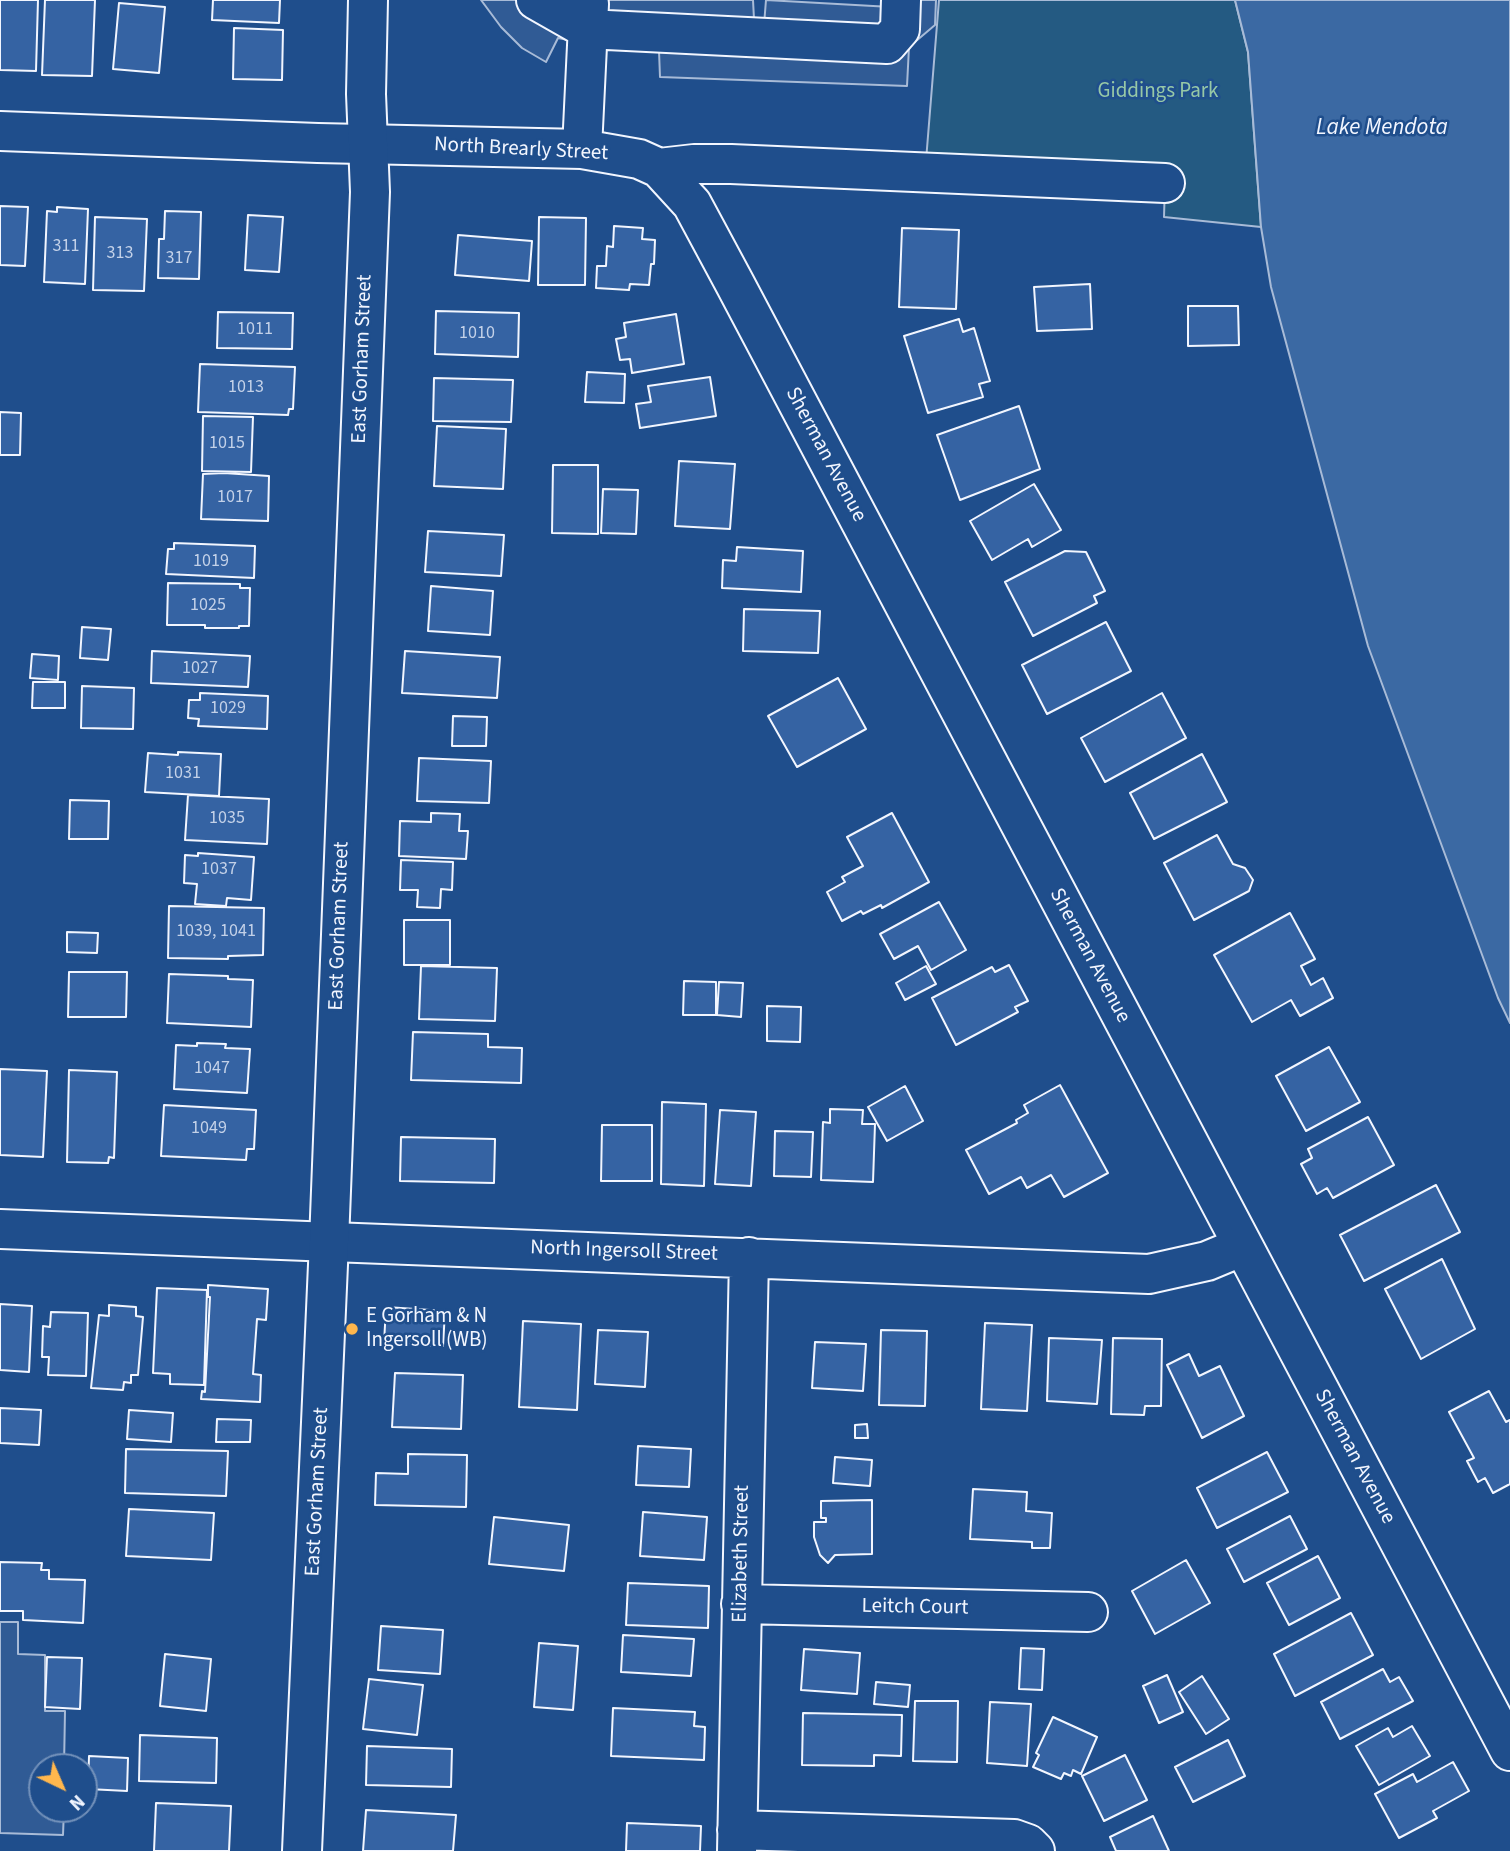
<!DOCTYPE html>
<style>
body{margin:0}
#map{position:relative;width:1510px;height:1851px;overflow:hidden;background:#1f4e8c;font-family:"Source Sans 3",sans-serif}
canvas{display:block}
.north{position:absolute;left:28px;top:1753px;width:70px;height:70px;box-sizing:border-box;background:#1f4e8c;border:2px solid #7391ba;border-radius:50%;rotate:136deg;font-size:19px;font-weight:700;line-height:28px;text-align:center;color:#f2f6ff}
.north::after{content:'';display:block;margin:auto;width:24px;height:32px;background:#ffb74d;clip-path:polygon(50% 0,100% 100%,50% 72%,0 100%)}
</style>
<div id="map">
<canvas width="1510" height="1851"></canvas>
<div class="north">N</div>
</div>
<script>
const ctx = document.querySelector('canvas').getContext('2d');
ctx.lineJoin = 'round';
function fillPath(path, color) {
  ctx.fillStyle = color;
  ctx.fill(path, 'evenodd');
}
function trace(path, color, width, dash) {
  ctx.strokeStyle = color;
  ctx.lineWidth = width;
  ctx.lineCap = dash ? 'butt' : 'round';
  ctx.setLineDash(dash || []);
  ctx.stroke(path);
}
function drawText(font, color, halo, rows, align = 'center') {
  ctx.font = font + ' "Source Sans 3",sans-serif';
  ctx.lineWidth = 5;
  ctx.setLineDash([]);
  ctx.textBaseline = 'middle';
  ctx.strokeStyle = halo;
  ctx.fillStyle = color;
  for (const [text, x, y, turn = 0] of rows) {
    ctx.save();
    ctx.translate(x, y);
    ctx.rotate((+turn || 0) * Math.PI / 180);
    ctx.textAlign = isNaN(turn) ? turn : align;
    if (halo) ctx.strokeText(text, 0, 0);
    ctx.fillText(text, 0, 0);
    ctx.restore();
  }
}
const green = new Path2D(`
 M939,0H1235L1248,52L1261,227L1164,217L1165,183L925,173Z`);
fillPath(green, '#245a82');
trace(green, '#a8bbd7', 2);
const parking = new Path2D(`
 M481,0H753L754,19L764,25L766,0L891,7V0H936L935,25L909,47L907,86L660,77L659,51L614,49L558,38L546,62L522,48L501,27Z
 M0,1622H18V1654L45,1655V1711H65L64,1767H42V1809H64L63,1835L0,1833Z`);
fillPath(parking, '#305b95');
trace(parking, '#a8bbd7', 2);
const water = new Path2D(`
 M1235,0H1510V1023L1498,998L1368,646L1271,287L1261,227L1248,52Z`);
fillPath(water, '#3b69a3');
trace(water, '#a8bbd7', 2);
const building = new Path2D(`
 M0,0H38L36,71L0,70Z
 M45,0H95L92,76L42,75Z
 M213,0H280L279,23L212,20Z
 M119,3L165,7L159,73L113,69Z
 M234,28L283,30L282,80L233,79Z
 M0,206L28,207L25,266L0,265Z
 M57,207L88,209L85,284L44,282L47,211L57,212Z
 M165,211L201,212L199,279L158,278L159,239H164Z
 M248,215L283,217L279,272L245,270Z
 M95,217L147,219L144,291L93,290Z
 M539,217L586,218L585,285H538Z
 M614,226L643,228L642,239L655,240L654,264H651L649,285L630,284L629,290L596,288L597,266H606L607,246L613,247Z
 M902,228L959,230L956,309L899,307Z
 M458,235L532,241L529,281L455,275Z
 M1090,284L1092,329L1037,331L1034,287Z
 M1188,306H1238L1239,345L1188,346Z
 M436,311L519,313L518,357L435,354Z
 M218,312L293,313L292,349L217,348Z
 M676,314L684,364L632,373L630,359L620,360L616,339L626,337L624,323Z
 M959,319L963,332L974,328L990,381L979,384L983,397L928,413L904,336Z
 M200,364L295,367L293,409H289L288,415L198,412Z
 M587,372L625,374L624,403L585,402Z
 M710,377L716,416L640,428L636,404L651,402L648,386Z
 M434,378L513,380L511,422L433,421Z
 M1019,406L1040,469L960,500L937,435Z
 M0,412L21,413L20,455H0Z
 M203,416L253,417L251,472L202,471Z
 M437,426L506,429L503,489L434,486Z
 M679,461L735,464L730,529L675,526Z
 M553,465H598V534L552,533Z
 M224,473L269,476L268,521L201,519L203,474Z
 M1034,484L1061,530L1032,547L1028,539L992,560L970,521Z
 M603,489L638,490L636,534L601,533Z
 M428,531L504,535L501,576L425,572Z
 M174,543L255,546L254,578L166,574L168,549H174Z
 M737,547L803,551L801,592L722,588L723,560L736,561Z
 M1065,551L1086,552L1105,591L1094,596L1097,603L1033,636L1005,582Z
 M168,583L240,584V588H250L249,626H239V628H205V625H167Z
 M431,586L493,591L490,635L428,631Z
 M744,609L820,611L818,653L743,651Z
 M1106,622L1131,671L1047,714L1022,665Z
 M82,627L111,629L108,660L80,658Z
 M152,651L250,656L248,687L151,683Z
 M405,651L500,657L497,698L402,693Z
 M32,654L59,656L58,680L30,678Z
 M838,678L866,729L797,767L768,716Z
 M33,682H65V708H32Z
 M82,686L134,688L133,729L81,728Z
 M200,693L268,696L267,729L198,726L199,719L188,718L189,700H200Z
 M1162,693L1186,738L1105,782L1081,738Z
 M453,716L487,717L486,746H452Z
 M178,752L221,754L219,796L145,792L148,753L178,755Z
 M1202,754L1227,802L1154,839L1130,793Z
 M419,758L491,761L489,803L417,801Z
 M188,795L269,799L267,844L185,840Z
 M70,800L109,801L108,839H69Z
 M431,813L460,814L459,831H468L466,859L399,856L400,821L431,822Z
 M892,813L929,882L882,908L881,905L863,914L861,911L842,921L827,892L845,882L842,877L863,866L847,837Z
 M1217,835L1233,864L1245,868L1253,880L1249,891L1194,920L1164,863Z
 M198,853L254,857L251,900L227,898L226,906L195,904L197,884L184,883L185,855L198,856Z
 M401,860L453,862L452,890L441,889L440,908L417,907L418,890H400Z
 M939,902L966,950L931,970L918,946L894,959L880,934Z
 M169,906L264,908L263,955L228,956V959L168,958Z
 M1290,913L1315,959L1301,966L1311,985L1323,978L1333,998L1300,1016L1291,1000L1252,1022L1214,955Z
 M404,920H450V965H404Z
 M67,932L98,933L97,953L67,952Z
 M1009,965L1028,1001L1015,1007L1018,1012L956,1045L932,998L992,967L995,972Z
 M421,966L497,968L495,1021L419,1019Z
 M926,966L936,984L905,1000L896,983Z
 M69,972H127L126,1017H68Z
 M169,974L228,976V979L253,980L251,1027L167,1023Z
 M684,981L716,982V1015H683Z
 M719,982L743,983L741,1017L717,1015Z
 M767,1006L801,1007L800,1042L767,1041Z
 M413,1032L488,1034V1047L522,1048L521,1083L411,1080Z
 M197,1043L226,1044L225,1048L250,1049L247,1093L174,1089L176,1045L197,1046Z
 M1329,1047L1360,1102L1306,1131L1276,1076Z
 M0,1069L47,1071L43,1157L0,1155Z
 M69,1070L117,1072L114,1158L109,1157L108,1163L67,1162Z
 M1060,1085L1108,1173L1064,1197L1051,1175L1027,1188L1021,1177L989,1194L966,1150L1017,1123L1016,1120L1028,1113L1024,1105Z
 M905,1086L923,1121L887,1141L868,1107Z
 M662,1102L706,1104L704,1186L661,1184Z
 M164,1105L256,1110L254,1149H247L246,1160L161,1156Z
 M830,1109L863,1110L862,1124H875L873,1182L821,1180L823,1122L830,1123Z
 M720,1110L756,1112L751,1186L715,1184Z
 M1368,1117L1394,1165L1333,1198L1327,1188L1317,1194L1301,1164L1312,1158L1308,1149Z
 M602,1125H652V1181H601Z
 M775,1131L813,1132L811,1177L774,1176Z
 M401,1137L495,1139L494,1183L400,1181Z
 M1436,1185L1460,1232L1364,1281L1340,1235Z
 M1442,1259L1475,1329L1421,1359L1385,1289Z
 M208,1285L268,1289L266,1320L257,1319L253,1374L261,1375L260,1402L201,1399L202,1391L205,1392L210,1297H208Z
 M157,1288L207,1290L204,1385L170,1384V1374L153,1373Z
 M0,1304L32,1306L29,1372L0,1370Z
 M109,1305L136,1307V1316L143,1317L138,1375H131V1383L124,1382L123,1390L91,1388L99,1315L109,1316Z
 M386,1307L445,1311L443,1346L384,1343Z
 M51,1312L88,1313L86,1376L48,1375L49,1357H42L43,1326L50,1327Z
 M523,1321L581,1324L577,1410L519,1407Z
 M985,1323L1032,1325L1027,1411L981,1409Z
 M598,1330L648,1332L645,1387L595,1384Z
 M881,1330L927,1331L925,1406L879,1405Z
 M1049,1338L1102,1340L1097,1404L1047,1401Z
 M1113,1338L1162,1339L1161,1406H1145L1144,1415L1111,1414Z
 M815,1342L866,1344L863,1391L812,1388Z
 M1189,1354L1199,1376L1220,1366L1244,1416L1202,1438L1167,1365Z
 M395,1373L463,1375L461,1429L392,1427Z
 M1489,1391L1506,1422L1510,1420V1484L1493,1493L1485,1478L1478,1482L1467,1461L1474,1458L1449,1412Z
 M0,1408L41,1410L39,1445L0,1443Z
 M129,1410L173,1413L171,1442L127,1439Z
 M217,1419L251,1420L250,1442H216Z
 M867,1424L868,1438H855V1425Z
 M638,1446L691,1449L689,1487L636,1485Z
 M126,1449L228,1451L226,1496L125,1493Z
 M1267,1452L1288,1492L1217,1528L1197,1488Z
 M408,1454L467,1455L466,1507L375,1505L376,1473L408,1474Z
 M835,1457L872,1460L870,1486L833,1483Z
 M973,1489L1027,1492L1026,1511L1052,1513L1050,1548H1032V1542L970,1539Z
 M872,1500V1554L835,1555L828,1563L820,1555L814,1537V1522H826V1518H821V1501Z
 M129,1509L214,1513L211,1560L126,1556Z
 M643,1512L707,1517L704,1560L640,1556Z
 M1290,1516L1307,1549L1244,1582L1227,1549Z
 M494,1517L569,1525L564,1571L489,1564Z
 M1318,1556L1340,1598L1289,1625L1267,1583Z
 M1186,1560L1210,1603L1155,1634L1132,1591Z
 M0,1562L42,1563L41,1570H49V1579L85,1580L83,1623L23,1620V1611H0Z
 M628,1583L709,1586L708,1628L626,1625Z
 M1351,1613L1373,1655L1295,1696L1274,1654Z
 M381,1626L443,1630L440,1674L378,1670Z
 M623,1635L694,1639L691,1676L621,1672Z
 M539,1643L578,1646L573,1710L534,1707Z
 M1021,1648L1044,1649L1042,1690L1019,1689Z
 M804,1649L860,1653L857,1694L801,1690Z
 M165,1654L211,1659L206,1711L160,1706Z
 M47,1657L82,1658L80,1709L45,1707Z
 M1383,1669L1390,1682L1399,1677L1413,1701L1340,1739L1321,1702Z
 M1167,1675L1183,1712L1159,1723L1143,1686Z
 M1202,1676L1229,1719L1206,1734L1179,1692Z
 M369,1679L423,1685L417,1735L363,1729Z
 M876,1682L910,1685L908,1707L874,1704Z
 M915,1701H958L957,1762L913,1761Z
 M990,1702L1031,1704L1027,1766L987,1763Z
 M613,1708L695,1712L694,1726L705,1727L704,1760L611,1756Z
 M803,1713L902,1715L901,1756L874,1755V1766L802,1765Z
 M1053,1717L1097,1737L1081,1774L1073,1770L1071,1776L1064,1773L1061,1779L1033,1767L1039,1755L1036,1753Z
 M1412,1726L1430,1756L1379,1785L1356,1746L1388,1728L1393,1737Z
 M140,1735L217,1738L216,1783L139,1781Z
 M1228,1740L1245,1776L1193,1802L1175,1767Z
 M367,1746L452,1749L451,1787L366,1785Z
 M1125,1755L1147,1800L1104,1821L1082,1776Z
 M89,1756L128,1758L127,1791L88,1789Z
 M1453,1762L1469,1791L1433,1811L1437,1818L1399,1838L1375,1794L1413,1774L1417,1782Z
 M156,1803L231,1806L229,1851H154Z
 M366,1810L456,1815L453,1851H363Z
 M1153,1816L1169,1851H1116L1110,1837Z
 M627,1823L701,1826L700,1851H626Z`);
fillPath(building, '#3563a3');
trace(building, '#f2f6ff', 2);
const minor = new Path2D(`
 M536,0L587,29L887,44L900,29L901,0
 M0,131L318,143L582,149L639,159L659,168L694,164H731L1165,183
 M582,149L589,4
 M659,168L692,204L735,284L1510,1751
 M0,1229L1149,1274L1207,1261L1243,1246
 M741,1604L1088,1612
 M737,1830L1014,1839L1028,1844L1035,1851
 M737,1851L749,1257`);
const major = new Path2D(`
 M302,1851L329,1242L370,192L366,94L368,0`);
trace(minor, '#f2f6ff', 42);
trace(major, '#f2f6ff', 42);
trace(minor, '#1f4e8c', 38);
trace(major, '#1f4e8c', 38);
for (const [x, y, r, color] of [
 [352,1329,7,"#ffb74d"]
]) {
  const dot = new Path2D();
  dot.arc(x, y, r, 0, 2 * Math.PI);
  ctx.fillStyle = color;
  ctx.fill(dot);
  trace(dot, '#1f4e8c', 2.5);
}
drawText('18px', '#c3d1e8', null, [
 ["311",66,247],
 ["313",120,254],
 ["317",179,259],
 ["1011",255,330],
 ["1010",477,334],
 ["1013",246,388],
 ["1015",227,444],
 ["1017",235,498],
 ["1019",211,562],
 ["1025",208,606],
 ["1027",200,669],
 ["1029",228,709],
 ["1031",183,774],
 ["1035",227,819],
 ["1037",219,870],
 ["1039, 1041",216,932],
 ["1047",212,1069],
 ["1049",209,1129]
]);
drawText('21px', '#97c8a6', '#1f4e8c', [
 ["Giddings Park",1158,92]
]);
drawText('21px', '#f2f6ff', '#1f4e8c', [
 ["North Brearly Street",521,150,3],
 ["East Gorham Street",363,359,-88],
 ["Sherman Avenue",825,455,62],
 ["East Gorham Street",340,926,-88],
 ["Sherman Avenue",1089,956,62],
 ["North Ingersoll Street",624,1252,2],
 ["Sherman Avenue",1354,1457,62],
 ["East Gorham Street",318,1492,-87],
 ["Elizabeth Street",742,1554,-89],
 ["Leitch Court",915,1608,1]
]);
drawText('21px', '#f2f6ff', '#1f4e8c', [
 ["E Gorham & N",366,1317],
 ["Ingersoll (WB)",366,1341]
], 'left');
drawText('italic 23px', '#f2f6ff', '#1f4e8c', [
 ["Lake Mendota",1382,129]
]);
</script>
